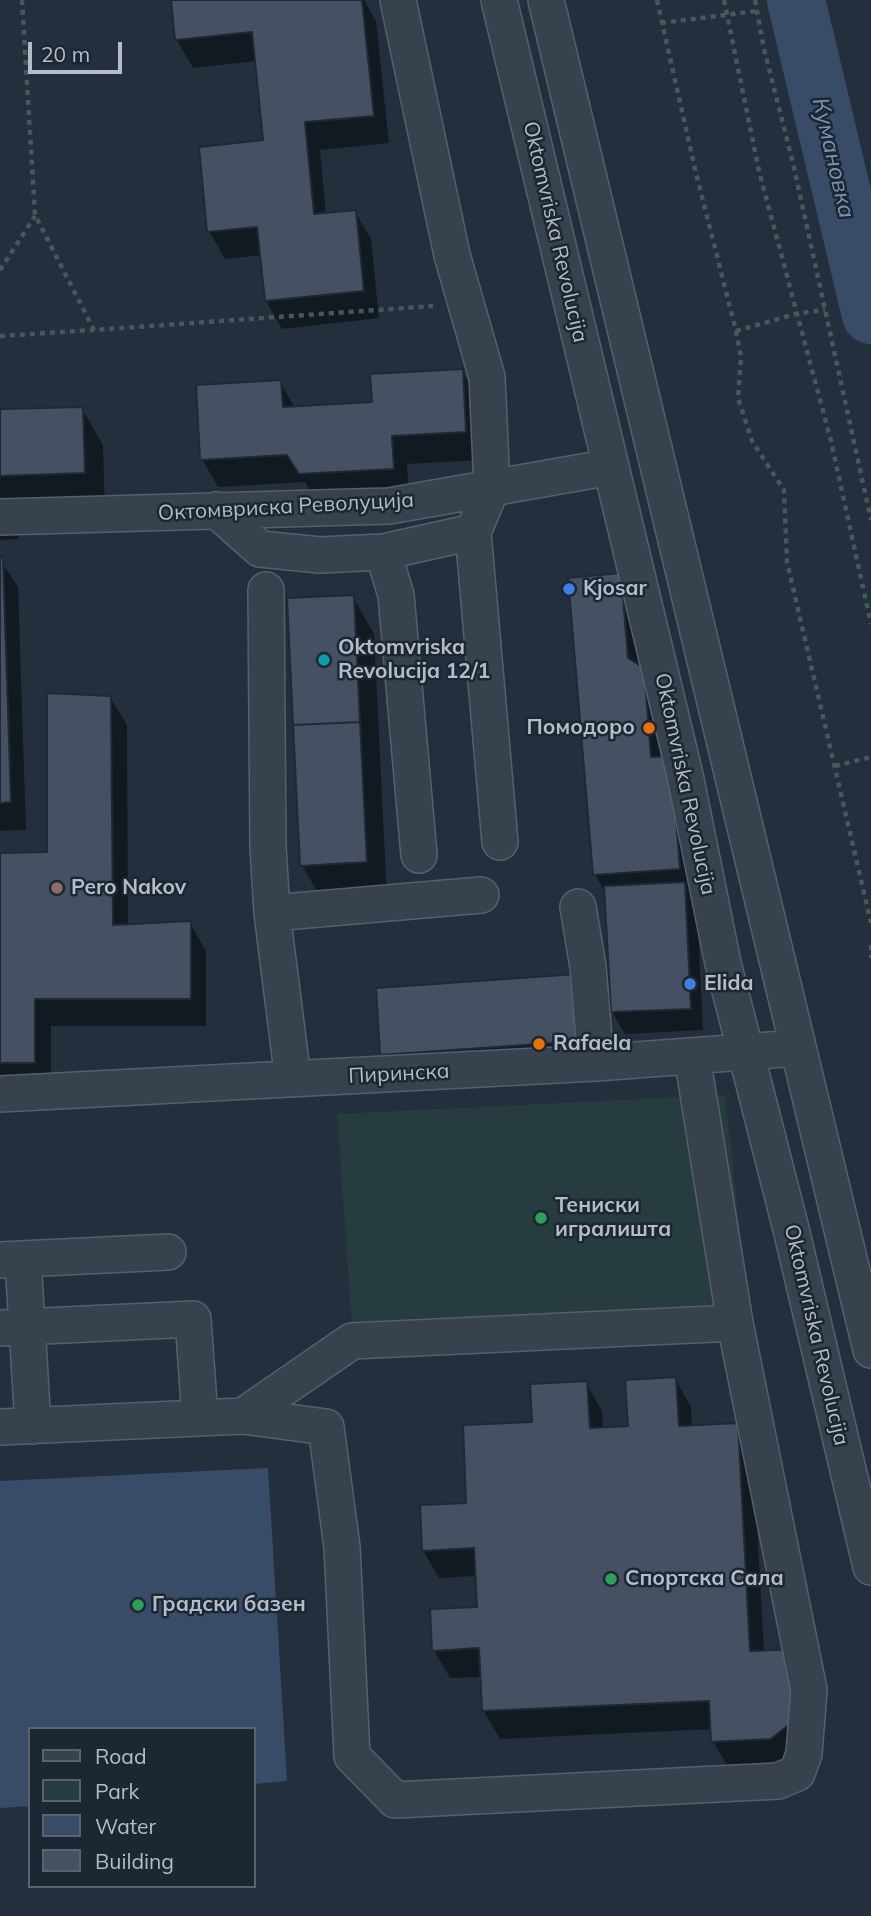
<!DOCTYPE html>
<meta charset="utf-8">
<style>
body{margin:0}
#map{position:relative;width:871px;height:1916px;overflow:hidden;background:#242f3e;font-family:Mulish,sans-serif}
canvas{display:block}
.legend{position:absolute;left:28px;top:1727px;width:228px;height:161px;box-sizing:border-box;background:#1d2633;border:2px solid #59626f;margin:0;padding:9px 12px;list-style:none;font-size:21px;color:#b4bcc9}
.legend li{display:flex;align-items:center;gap:14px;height:35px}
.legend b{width:35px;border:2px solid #59626f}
.scale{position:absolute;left:28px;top:42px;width:94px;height:32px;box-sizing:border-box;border:4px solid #b4bcc9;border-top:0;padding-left:9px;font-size:21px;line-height:24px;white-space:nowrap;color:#b4bcc9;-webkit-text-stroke:5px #1d2633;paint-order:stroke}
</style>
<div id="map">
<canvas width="871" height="1916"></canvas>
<ul class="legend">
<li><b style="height:9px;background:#38414e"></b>Road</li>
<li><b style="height:19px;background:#263c3f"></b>Park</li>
<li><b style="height:19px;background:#394c67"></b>Water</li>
<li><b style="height:19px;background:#455162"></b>Building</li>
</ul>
<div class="scale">20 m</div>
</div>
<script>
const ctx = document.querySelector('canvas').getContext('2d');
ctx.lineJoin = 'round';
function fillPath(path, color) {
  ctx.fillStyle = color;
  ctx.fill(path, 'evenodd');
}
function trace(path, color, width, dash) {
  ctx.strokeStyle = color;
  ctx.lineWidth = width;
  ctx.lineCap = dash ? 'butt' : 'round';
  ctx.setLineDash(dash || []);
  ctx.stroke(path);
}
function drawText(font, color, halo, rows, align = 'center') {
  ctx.font = font + ' Mulish,sans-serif';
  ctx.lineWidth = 5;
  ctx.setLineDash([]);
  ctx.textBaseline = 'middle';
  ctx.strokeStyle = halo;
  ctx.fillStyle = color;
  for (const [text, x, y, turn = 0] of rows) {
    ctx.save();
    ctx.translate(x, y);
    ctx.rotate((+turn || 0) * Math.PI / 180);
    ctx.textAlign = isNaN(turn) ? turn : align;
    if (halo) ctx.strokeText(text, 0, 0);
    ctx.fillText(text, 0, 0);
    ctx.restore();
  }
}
fillPath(new Path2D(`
 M725,1095L748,1304L352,1325L337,1114Z`), '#263c3f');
fillPath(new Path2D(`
 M268,1468L287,1781L254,1784V1729H30V1806L0,1808V1481Z`), '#394c67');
fillPath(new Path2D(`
 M173,0H364L376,21L389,143L320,150L326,215L355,212L371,239L379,318L282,329L266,301L262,255L225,259L209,231L265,142L257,61L193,68L177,40Z
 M462,371L478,399L482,460L407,464L409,496L317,501L305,482L218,487L202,459L280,382L295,408L374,404Z
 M82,409L103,445L105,509L18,512L19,539L0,540V411Z
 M0,559L18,587L26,830L0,831Z
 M620,575L670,758L697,905L703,1030L625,1034L612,1012L606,895L595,874Z
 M353,597L374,634L387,898L323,902L302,865Z
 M110,697L127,725L128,926L190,923L206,951V1026H51V1090H0V855L49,854Z
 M577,976L598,1069L398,1083L382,1055Z
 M675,1379L691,1407L692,1427L737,1425L753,1453L764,1652L797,1651L787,1766L729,1769L713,1741L712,1729L500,1739L484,1711L482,1677L450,1678L434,1650L479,1609L477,1576L439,1578L423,1550L468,1504L534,1423L586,1383L602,1411L603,1429L630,1428Z`), '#0007');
trace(new Path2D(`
 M796,0L871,315`), '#394c67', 58);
const building = new Path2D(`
 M171,0H362L374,116L305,122L314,214L356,210L364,291L265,301L257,227L207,232L199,147L263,140L252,32L175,40Z
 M463,369L466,432L392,436L394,469L299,474L287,455L200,460L196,385L281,380L283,407L372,402L370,374Z
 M83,407L85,473L0,476V409Z
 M0,557H3L11,802L0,803Z
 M621,573L628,658L644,668L651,757L671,756L680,869L593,875L568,578Z
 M354,595L360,722L293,725L287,598Z
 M47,693L111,696L113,925L191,921V999H35V1063H0V853L47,852Z
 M360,722L367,862L300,866L293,725Z
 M685,882L691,1009L611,1012L604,886Z
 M578,974L583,1041L380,1055L376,988Z
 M676,1377L679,1426L738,1423L750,1651L798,1649L801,1715L771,1739L711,1742L709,1701L482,1711L479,1648L432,1651L430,1609L477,1607L474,1548L422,1551L420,1505L466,1503L463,1425L532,1422L530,1384L587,1381L590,1428L628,1426L625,1380Z`);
fillPath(building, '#455162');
trace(building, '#1f2835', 2);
const minor = new Path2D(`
 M398,0L452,255L487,377L492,487L473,532L500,842
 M499,0L685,775L723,963L791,1229L871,1567
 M546,0L871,1350
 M216,510L260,549L320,555L383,552L473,532
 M0,517L389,506L611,467
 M383,552L396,595L419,855
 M266,590L268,847L272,913L293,1079
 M578,907L588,967L596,1063
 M272,913L481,895
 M692,1056L735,1323
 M0,1094L596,1063L797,1048
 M23,1259L33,1426
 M0,1260L168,1252
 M0,1328L193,1319L200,1418
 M0,1427L243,1416L326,1427L342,1547L352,1756L395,1800L778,1781L797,1773L804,1754L809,1690L735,1323L352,1341L243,1416`);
trace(minor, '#565f6c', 38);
trace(new Path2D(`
 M22,0L35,215L94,330L433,306
 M657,0L695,169L736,331L741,357L738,398L752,441L784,490L787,562L871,923
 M724,0L759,171L831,441L871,624
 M755,0L764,49L793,163L871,520
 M661,23L757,11
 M0,270L35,216
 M736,331L799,313L825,310
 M0,336L93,330
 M835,766L871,757
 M871,945V958`), '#44595c', 4.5, [5, 5]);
trace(minor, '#38414e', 35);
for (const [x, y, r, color] of [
 [569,589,7,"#3f7fe0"],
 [324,660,7,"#0f9aa8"],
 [649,728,7,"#e8710a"],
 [57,888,7,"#8d6e63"],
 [690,984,7,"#3f7fe0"],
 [539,1044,7,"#e8710a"],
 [541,1218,7,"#2e9e5b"],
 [611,1579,7,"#2e9e5b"],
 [138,1605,7,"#2e9e5b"]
]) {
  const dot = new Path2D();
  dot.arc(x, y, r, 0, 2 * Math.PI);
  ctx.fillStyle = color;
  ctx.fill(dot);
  trace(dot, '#1d2633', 2.5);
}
drawText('21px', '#b4bcc9', '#1d2633', [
 ["Oktomvriska Revolucija",555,232,77],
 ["Октомвриска Револуција",286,507,-3],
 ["Oktomvriska Revolucija",685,784,78],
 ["Пиринска",399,1074,-3],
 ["Oktomvriska Revolucija",816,1335,77]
]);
drawText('bold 21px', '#b4bcc9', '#1d2633', [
 ["Kjosar",583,589],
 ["Oktomvriska",338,648],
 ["Revolucija 12/1",338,672],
 ["Помодоро",635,728,"right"],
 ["Pero Nakov",71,888],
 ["Elida",704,984],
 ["Rafaela",553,1044],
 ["Тениски",555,1206],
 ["игралишта",555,1230],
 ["Спортска Сала",625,1579],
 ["Градски базен",152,1605]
], 'left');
drawText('italic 23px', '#7c92b1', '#1d2633', [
 ["Кумановка",833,158,77]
]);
</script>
